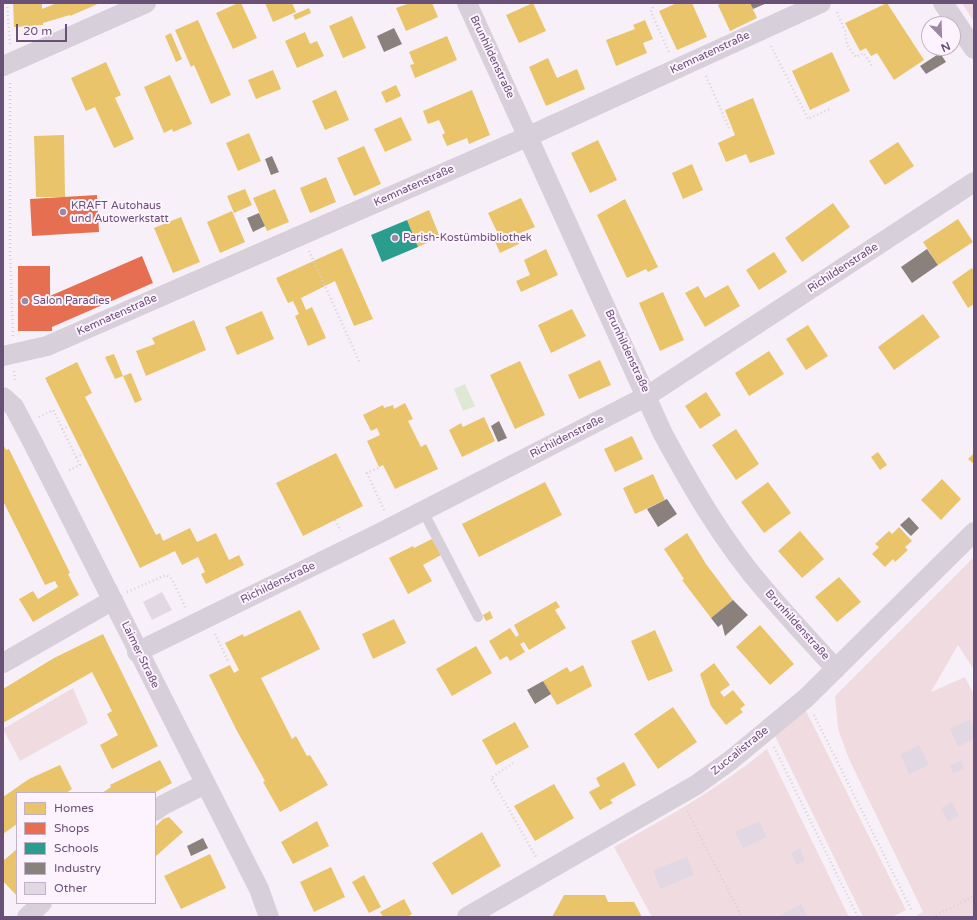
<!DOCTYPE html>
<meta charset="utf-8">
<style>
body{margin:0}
#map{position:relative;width:977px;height:920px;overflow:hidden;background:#f8f0f8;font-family:"Varela Round",sans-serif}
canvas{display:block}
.frame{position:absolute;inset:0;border:4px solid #6a5077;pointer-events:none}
.legend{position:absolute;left:16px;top:792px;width:140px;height:112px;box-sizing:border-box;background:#fdf3fe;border:1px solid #c2b2c8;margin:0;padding:5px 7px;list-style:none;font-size:12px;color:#6a5077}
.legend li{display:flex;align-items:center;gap:8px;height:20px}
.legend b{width:20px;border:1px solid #c2b2c8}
.north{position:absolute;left:921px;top:16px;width:40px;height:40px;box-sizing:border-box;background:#fdf3fe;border:1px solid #c2b2c8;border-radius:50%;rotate:157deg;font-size:11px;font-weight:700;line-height:16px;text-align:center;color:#6a5077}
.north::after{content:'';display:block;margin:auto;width:14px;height:18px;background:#9c88a4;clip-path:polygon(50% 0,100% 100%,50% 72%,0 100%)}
.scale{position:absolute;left:16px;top:24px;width:51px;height:18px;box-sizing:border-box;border:2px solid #6a5077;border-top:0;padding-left:5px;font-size:12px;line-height:14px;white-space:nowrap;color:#6a5077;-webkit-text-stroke:3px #fdf3fe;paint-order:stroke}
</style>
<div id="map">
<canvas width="977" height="920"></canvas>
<div class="frame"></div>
<ul class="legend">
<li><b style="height:11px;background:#e9c46a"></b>Homes</li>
<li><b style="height:11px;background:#e76f51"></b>Shops</li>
<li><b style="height:11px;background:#2a9d8f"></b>Schools</li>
<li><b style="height:11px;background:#8a817c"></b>Industry</li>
<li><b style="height:11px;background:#e2d8e4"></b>Other</li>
</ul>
<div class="north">N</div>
<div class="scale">20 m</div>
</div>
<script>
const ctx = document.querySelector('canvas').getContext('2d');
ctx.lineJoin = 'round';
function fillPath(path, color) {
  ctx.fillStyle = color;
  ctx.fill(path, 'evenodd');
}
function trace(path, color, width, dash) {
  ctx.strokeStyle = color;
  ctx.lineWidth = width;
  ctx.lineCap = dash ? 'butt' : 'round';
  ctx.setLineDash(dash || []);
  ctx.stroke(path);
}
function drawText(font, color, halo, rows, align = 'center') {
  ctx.font = font + ' "Varela Round",sans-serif';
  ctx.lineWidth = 4;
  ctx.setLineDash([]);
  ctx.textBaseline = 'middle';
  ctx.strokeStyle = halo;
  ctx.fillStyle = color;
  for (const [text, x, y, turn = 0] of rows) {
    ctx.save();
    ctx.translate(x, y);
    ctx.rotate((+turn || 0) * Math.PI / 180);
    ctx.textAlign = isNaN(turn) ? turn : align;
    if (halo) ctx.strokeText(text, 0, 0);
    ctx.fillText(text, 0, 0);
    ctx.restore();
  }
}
fillPath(new Path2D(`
 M962,3H974V22Z
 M974,557V670L958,645L931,692L965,677L974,695V917H914L923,912L849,759L838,729L835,696Z
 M73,688L88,723L20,761L3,729Z
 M805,709L906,910L892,917H863L775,736Z
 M767,749L849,917H652L614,847C668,817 719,788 767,749Z`), '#f0dce0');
fillPath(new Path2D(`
 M465,384L475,406L463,411L454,389Z`), '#dfe8d2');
fillPath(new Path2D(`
 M13,3H42V9L57,3H100L70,16V15L43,23V25L14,27Z
 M238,3H241L257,38L233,49L216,13Z
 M265,3H292L296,12L273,22Z
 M410,3H432L438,17L406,31L396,8Z
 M533,3L546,31L519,43L506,15Z
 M677,3H692L707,37L677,50L659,11Z
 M722,3H750L757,18L730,31L718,5Z
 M887,3L924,60L894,80L877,53L871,56L866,48L860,51L845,23Z
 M309,8L311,13L295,20L293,15Z
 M352,16L366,48L343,58L329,26Z
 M198,20L231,95L211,104L194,65L191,67L175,30Z
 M645,20L653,39L643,43L647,53L616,66L606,40L635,29L633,25Z
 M305,32L310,44L317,41L324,56L297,68L285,41Z
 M171,33L182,59L176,62L165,36Z
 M447,36L457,60L415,78L410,65L414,64L409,52Z
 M832,52L850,91L810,110L792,71Z
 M548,58L557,78L577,69L585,89L546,106L529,67Z
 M106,62L121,95L115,98L134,139L114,148L95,107L86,111L71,78Z
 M273,70L281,89L256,99L248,80Z
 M170,75L192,124L173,132L172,129L164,133L144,87Z
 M396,85L401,96L386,103L381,92Z
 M336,90L349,120L325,130L312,101Z
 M472,90L490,135L469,144L467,138L447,146L442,135L445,133L439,120L428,124L423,111Z
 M753,98L775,154L750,163L746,154L726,162L718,143L735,135L725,110Z
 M401,117L412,140L385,152L374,129Z
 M249,133L261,161L238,171L226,143Z
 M64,135L65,197H36L34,136Z
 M598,140L617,180L590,193L571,153Z
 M898,142L914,166L885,185L869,161Z
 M364,146L381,184L354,196L337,158Z
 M692,164L703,190L683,199L672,173Z
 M326,177L336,202L310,213L300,188Z
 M245,189L252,205L234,213L227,196Z
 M275,189L289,222L267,231L253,198Z
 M521,198L535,227L515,235L519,244L500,253L494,239L499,236L488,213Z
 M625,199L658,267L648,272L646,269L627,278L597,215Z
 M833,203L850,227L802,262L785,238Z
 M429,210L440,237L418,247L407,220Z
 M232,211L245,242L220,253L207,222Z
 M181,217L200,262L173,273L154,228Z
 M958,219L973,242L938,265L923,242Z
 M342,248L373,319L354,326L335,281L301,298L306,310L312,307L326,338L308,346L295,316L299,314L293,301L288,303L276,278Z
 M546,249L558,275L521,292L516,281L530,275L524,260Z
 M774,252L787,272L759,290L746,270Z
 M972,268L974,271V304L968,308L952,282Z
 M728,285L740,306L705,327L685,293L698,286L705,298Z
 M663,292L684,340L660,351L639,303Z
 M572,309L586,336L551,353L538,325Z
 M262,311L274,339L237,355L225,327Z
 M923,314L940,337L894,370L878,347Z
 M194,320L206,350L146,376L136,351L155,344L152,338Z
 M808,325L828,356L806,370L786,339Z
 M769,351L784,374L749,396L735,373Z
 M114,354L123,376L115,379L105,357Z
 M600,360L611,385L579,399L568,375Z
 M520,361L545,415L515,429L490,375Z
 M77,362L92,393L85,397L156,535L160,533L163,541L190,528L197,542L216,533L229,560L239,555L244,565L206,584L201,574L205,572L198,557L182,565L175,551L140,568L45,378Z
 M131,373L142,400L135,403L123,376Z
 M706,392L721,415L700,429L685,406Z
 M405,403L413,419L408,421L421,447L426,444L438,469L395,489L383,465L379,467L367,441L380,435L377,428L371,431L363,415L383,405L384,408L393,405L394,409Z
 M484,417L495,441L462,457L449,430L461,423L463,427Z
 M736,429L759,464L736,480L712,445Z
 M632,436L643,459L615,472L604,449Z
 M3,444L6,450L9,449L70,573L68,574L79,595L33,622L19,599L33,591L38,599L58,587L55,581L45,585L3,501Z
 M878,452L887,465L880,470L871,457Z
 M336,453L363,506L303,536L276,483Z
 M974,453V464L968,459Z
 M653,474L665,500L635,514L623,488Z
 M942,479L961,499L941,520L921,500Z
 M545,482L562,515L479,557L462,524Z
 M768,482L791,513L764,533L741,502Z
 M899,527L912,541L905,547L908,550L895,562L893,559L885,567L872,554L879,547L875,544L889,531L892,534Z
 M800,531L824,559L802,578L778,551Z
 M687,533L706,564L733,600L711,618L682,580L684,579L664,549Z
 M432,539L441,555L423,565L432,581L408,594L389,558L413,546L414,548Z
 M839,577L861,602L837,622L815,597Z
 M556,601L560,607L555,610L566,628L529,650L524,642L520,644L525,652L510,661L507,656L500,660L489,641L510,628L516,637L519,635L514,625Z
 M300,610L320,649L261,678L292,739L296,736L307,756L310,755L328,785L280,812L263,782L265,781L237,731L209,675L230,665L234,673L239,670L225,643L243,634L244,637Z
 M490,611L493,618L486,621L483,615Z
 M394,619L406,643L373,659L362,634Z
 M760,625L794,664L770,685L736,647Z
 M655,630L673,671L648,681L631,641Z
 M103,634L158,746L112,769L100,745L118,735L107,714L112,711L92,672L3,723V689L54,658Z
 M476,646L492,673L452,696L436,669Z
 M714,663L730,685L720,692L724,697L733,690L745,705L740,709L743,712L726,725L711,706L700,674Z
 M583,665L592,686L557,705L543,681L567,667L570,672Z
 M673,707L697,742L658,769L634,734Z
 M515,722L529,747L496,765L482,740Z
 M160,760L172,783L154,793H102L111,787L110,785Z
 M624,762L636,785L610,800L613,803L600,810L589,792L600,786L596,778Z
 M60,765L72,789L66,793H17V824L3,834V797L29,779Z
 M554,784L574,818L535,841L514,806Z
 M169,817L183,832L155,857V827L163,819Z
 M317,821L329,846L293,864L281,842Z
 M482,832L501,866L452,895L432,863Z
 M17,849V896L3,881V861Z
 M210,854L226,888L181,909L164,876Z
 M331,867L345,897L314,912L300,882Z
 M364,875L381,907L369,913L352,882Z
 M564,895H605L608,902H634L642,917H552Z
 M404,899L412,914L407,917H383L380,912Z`), '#e9c46a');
fillPath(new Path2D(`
 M97,195L99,232L32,236L30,199Z
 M142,256L153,283L52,327V331H18V266H50V296Z`), '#e76f51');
fillPath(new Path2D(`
 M407,220L418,247L382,262L371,235Z`), '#2a9d8f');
fillPath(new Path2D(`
 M750,3H767L753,9Z
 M394,28L402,44L384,52L377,36Z
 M940,53L946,62L926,74L920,66Z
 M272,156L279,172L271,175L265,159Z
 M259,213L265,226L253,232L247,218Z
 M927,249L938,265L912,283L901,267Z
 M499,421L507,438L498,442L491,426Z
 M667,499L677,514L658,527L647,509Z
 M909,517L919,528L911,536L900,525Z
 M733,600L748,615L725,636L722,624L718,627L711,618Z
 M543,681L551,694L535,704L527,690Z
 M203,838L208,848L191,856L187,846Z`), '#8a817c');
fillPath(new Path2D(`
 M162,592L172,610L152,620L143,602Z
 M971,719L974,726V739L958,747L950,729Z
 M919,745L929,765L909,774L900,754Z
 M961,761L964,769L953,773L950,765Z
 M952,802L959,816L948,822L941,808Z
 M759,821L767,837L743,848L735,832Z
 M800,848L805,861L796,865L791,853Z
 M687,857L694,875L660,889L653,870Z
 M801,904L808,917H777Z`), '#e2d8e4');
trace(new Path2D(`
 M7,3L10,44
 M654,3L651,12L669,52
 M837,12L845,31L847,45L856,57L864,53L872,66
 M771,46L808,119L830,109
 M706,76L730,130
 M10,83V251L13,336
 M309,251L360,363
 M14,371L15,380
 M39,417L53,410L80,465L68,471
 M62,429L69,426
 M76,457L83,454
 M378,468L367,473L384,510
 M335,520L341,531
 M127,592L166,575L172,579L186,609
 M215,634L228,661
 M814,715L912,911
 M774,747L858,917
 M513,763L491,778L536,857
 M687,811L742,917
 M932,917L974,896`), '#d7d0da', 2.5, [1, 3]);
trace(new Path2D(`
 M423,511L478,617`), '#d7cfda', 10);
trace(new Path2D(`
 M467,3L663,434C693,489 724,543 765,590C788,617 812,643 836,669
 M943,3L974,49
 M3,66L146,3
 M3,356L47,346L529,136L821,3
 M3,397L14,407L34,445L259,889L269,917
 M137,652L378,534L647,396L974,182
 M3,663L113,600
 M155,811L163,805L205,784
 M27,917L42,903
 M467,917L696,785L731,760L806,698L974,532`), '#d7cfda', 20);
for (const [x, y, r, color] of [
 [63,212,4,"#9c88a4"],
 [395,238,4,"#9c88a4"],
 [25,301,4,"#9c88a4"]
]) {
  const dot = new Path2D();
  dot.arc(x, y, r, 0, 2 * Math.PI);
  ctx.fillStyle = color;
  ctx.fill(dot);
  trace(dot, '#fdf3fe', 1.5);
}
drawText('11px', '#6a5077', '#fdf3fe', [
 ["Kemnatenstraße",710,53,-25],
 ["Brunhildenstraße",492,57,65],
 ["Kemnatenstraße",414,186,-24],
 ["Richildenstraße",843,268,-33],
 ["Kemnatenstraße",117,315,-24],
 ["Brunhildenstraße",627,351,65],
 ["Richildenstraße",567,437,-27],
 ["Richildenstraße",278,583,-26],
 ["Brunhildenstraße",797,625,48],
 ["Laimer Straße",140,655,64],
 ["Zuccalistraße",740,751,-39]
]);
drawText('11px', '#6a5077', '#fdf3fe', [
 ["KRAFT Autohaus",71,206],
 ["und Autowerkstatt",71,219],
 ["Parish-Kostümbibliothek",403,238],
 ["Salon Paradies",33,301]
], 'left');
</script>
